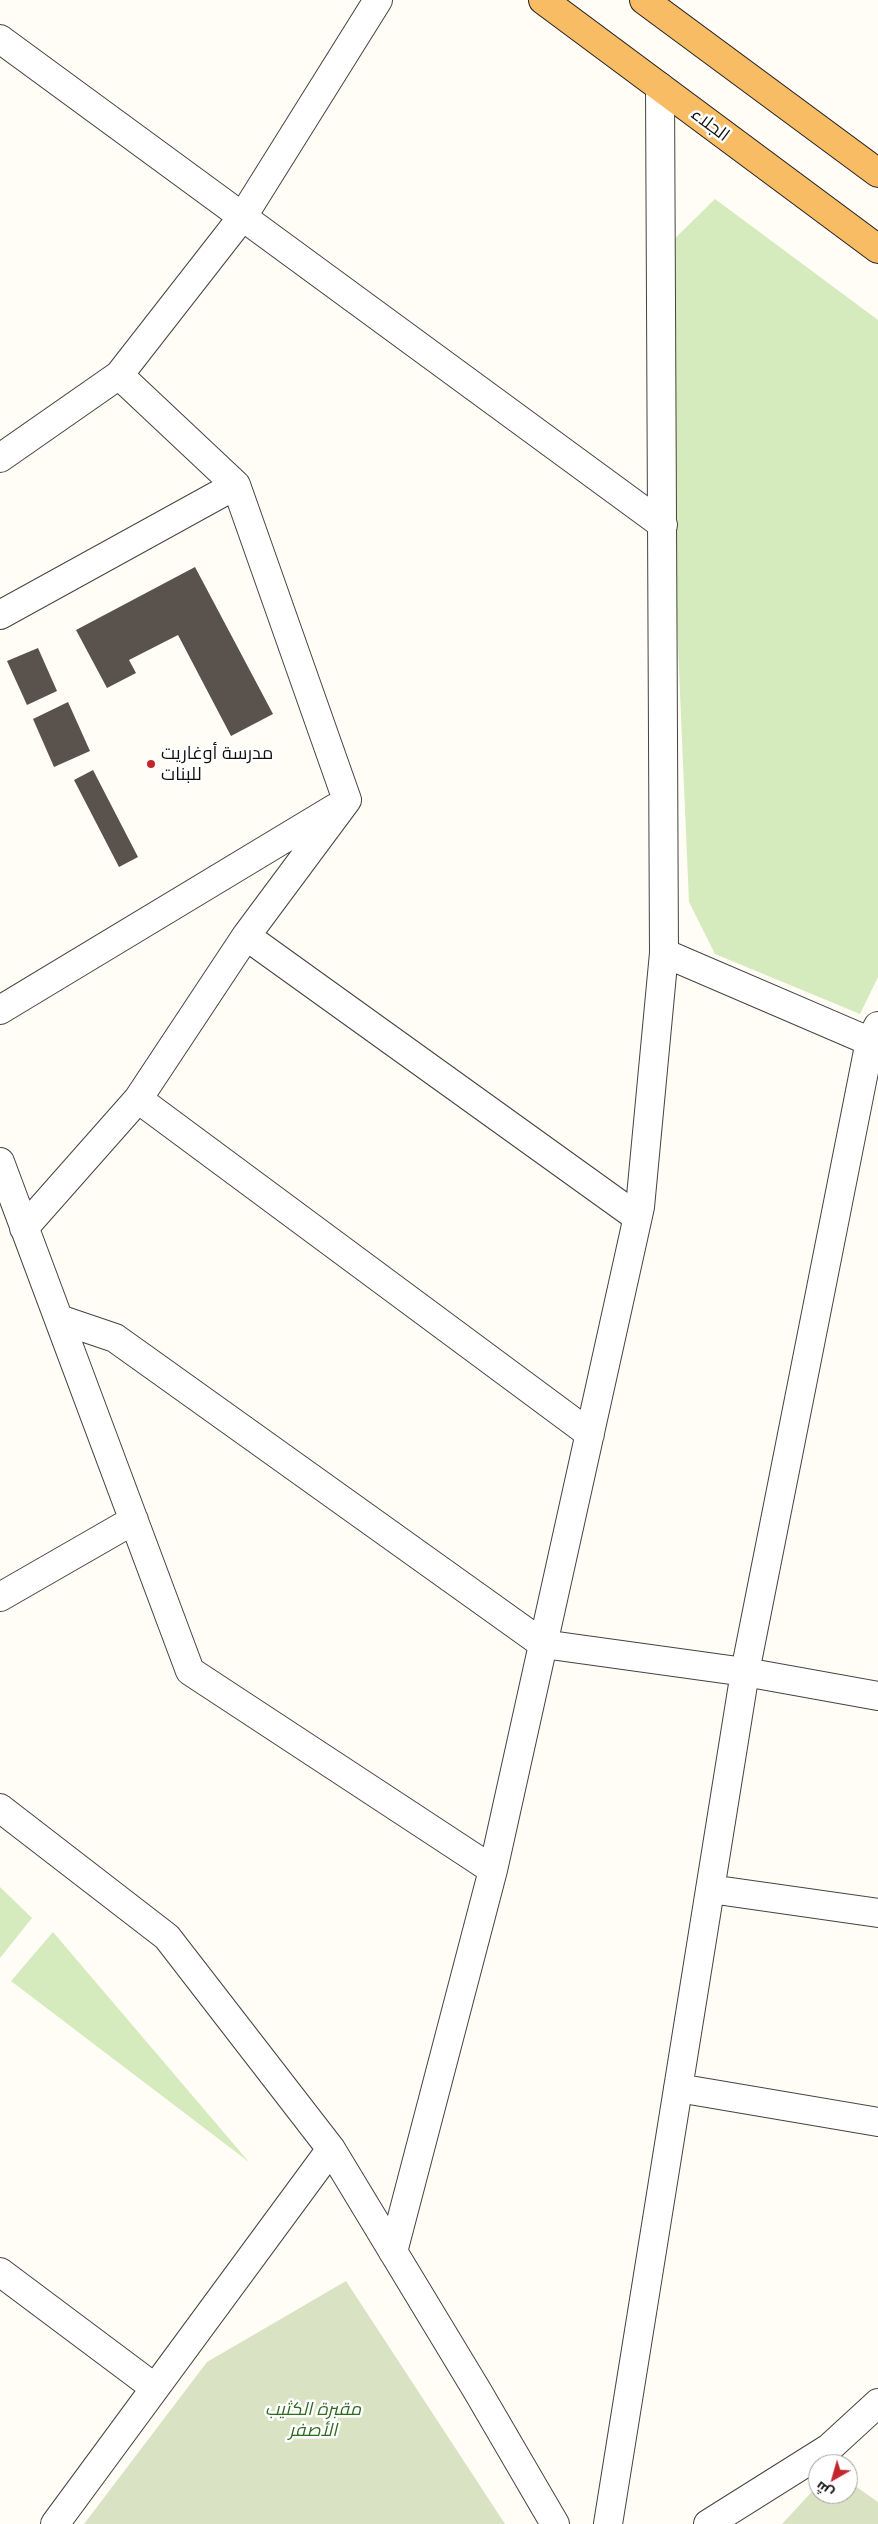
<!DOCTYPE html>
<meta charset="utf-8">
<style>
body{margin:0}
#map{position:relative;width:878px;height:2524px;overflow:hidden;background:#fffdf5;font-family:"Noto Serif",Cairo,serif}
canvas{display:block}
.north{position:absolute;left:808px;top:2454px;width:50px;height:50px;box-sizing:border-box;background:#fff;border:1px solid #a0a0a0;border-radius:50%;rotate:218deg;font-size:14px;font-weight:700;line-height:20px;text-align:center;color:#111}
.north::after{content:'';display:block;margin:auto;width:18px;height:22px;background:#c4262e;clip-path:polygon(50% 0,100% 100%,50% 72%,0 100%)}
</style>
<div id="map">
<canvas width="878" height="2524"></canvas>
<div class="north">ش</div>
</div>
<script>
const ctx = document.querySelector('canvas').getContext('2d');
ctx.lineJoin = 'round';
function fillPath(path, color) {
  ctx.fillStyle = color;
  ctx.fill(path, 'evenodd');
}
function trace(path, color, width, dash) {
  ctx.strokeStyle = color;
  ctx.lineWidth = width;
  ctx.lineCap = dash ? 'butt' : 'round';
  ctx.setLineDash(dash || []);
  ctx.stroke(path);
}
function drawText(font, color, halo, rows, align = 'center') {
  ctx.font = font + ' "Noto Serif",Cairo,serif';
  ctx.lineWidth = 5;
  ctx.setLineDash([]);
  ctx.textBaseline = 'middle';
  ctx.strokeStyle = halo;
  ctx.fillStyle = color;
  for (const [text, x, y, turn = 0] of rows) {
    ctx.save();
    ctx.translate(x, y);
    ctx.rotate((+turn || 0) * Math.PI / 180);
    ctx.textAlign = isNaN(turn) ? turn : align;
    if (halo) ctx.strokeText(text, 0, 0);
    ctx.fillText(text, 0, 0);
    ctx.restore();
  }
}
fillPath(new Path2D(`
 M715,199L878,320V977L860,1014L715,954L689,902L661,252Z
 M0,1887L32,1918L0,1958Z
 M53,1932L249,2162L11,1981Z`), '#d5ebbd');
fillPath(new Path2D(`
 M346,2281L505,2524H84L207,2362Z
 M848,2481L878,2502V2524H782L818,2485V2494H848Z`), '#d9e3c4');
fillPath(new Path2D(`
 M195,567L273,714L231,736L178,635L129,660L136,673L107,688L76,630Z
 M38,648L57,691L27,705L7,661Z
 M68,702L90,751L54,767L33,719Z
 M93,770L138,857L119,867L74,780Z`), '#5a524d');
const minor = new Path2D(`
 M0,39L663,525
 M0,458L119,375L243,216L378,0
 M0,615L236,485
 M246,936L637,1217
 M664,953L878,1045
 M0,1010L335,808
 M138,1099L590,1434
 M0,1162L190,1671L493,1870
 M24,1228L138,1099L246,936L347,800L236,485L119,375
 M59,1319L115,1338L543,1644L745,1672L878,1696
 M0,1597L134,1520
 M0,1808L167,1937L331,2149L478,2392L555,2524
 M710,1889L878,1913
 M678,2088L878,2122
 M393,2252L493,1870L640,1207L664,953L660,87
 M0,2272L155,2388
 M55,2524L331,2149
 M608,2524L745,1672L870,1041L878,1026
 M708,2524L829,2448L878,2403`);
const trunk = new Path2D(`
 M543,0L878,249
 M644,0L878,173`);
trace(minor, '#444', 30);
trace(trunk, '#222', 30);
trace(minor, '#fff', 28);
trace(trunk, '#f7bc64', 28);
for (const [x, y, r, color] of [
 [151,764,5,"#c4262e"]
]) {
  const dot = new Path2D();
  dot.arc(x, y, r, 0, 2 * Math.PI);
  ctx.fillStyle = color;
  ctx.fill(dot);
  trace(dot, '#fff', 2);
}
drawText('18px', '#111', '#fff', [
 ["الجلاء",710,125,37]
]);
drawText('18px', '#111', '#fff', [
 ["مدرسة أوغاريت",161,754],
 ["للبنات",161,775]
], 'left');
drawText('italic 18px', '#2f6b1f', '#fff', [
 ["مقبرة الكثيب",313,2410],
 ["الأصفر",313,2431]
]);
</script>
